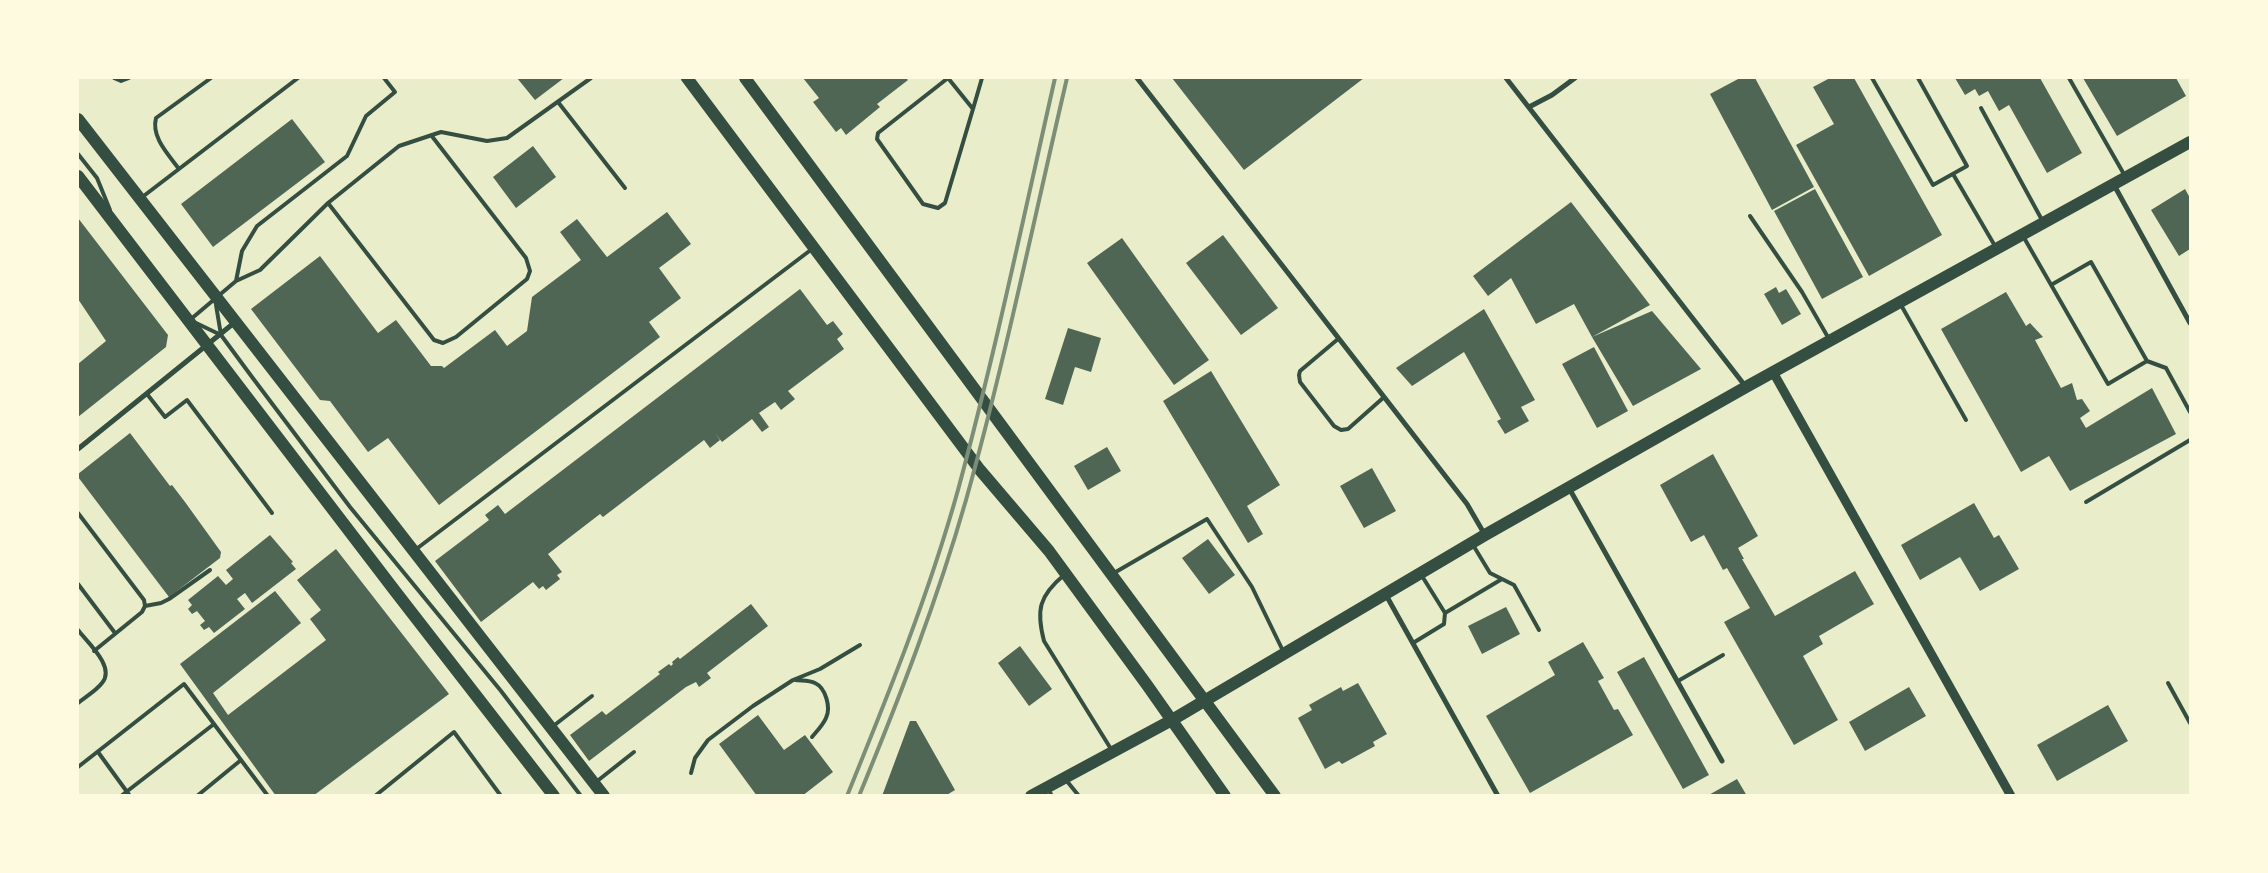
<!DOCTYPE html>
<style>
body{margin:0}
#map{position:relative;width:2268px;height:873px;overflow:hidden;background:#e9edc9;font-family:Roboto,sans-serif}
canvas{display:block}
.frame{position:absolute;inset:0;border:79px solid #fefae0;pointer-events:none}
</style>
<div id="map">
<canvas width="2268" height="873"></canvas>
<div class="frame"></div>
</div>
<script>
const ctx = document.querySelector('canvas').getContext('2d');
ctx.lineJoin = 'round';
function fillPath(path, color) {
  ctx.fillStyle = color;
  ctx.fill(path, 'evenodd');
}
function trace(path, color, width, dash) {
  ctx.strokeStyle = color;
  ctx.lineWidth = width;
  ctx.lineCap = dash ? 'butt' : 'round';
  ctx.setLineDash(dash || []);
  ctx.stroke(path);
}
fillPath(new Path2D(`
 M517,78H564L535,100Z
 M803,78H906L908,80L877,104L880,107L846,135L841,128L836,132L813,102L819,98Z
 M1172,78H1364L1244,170Z
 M1740,78H1755L1814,187L1772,210L1710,94Z
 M1830,78H1854L1942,235L1869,276L1796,145L1834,124L1813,87Z
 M1955,78H2040L2082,153L2047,173L2009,105L1999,111L1988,91L1979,96L1975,89L1965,95Z
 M2083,78H2176L2186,96L2117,136Z
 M292,119L325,162L213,247L181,204Z
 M533,146L556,177L516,208L493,177Z
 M1815,189L1863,277L1822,299L1774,211Z
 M2185,189L2190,198V249L2179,256L2151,210Z
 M1571,202L1650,305L1592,337L1574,304L1536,324L1511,278L1488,296L1473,276Z
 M667,212L691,244L659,268L681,298L649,322L660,337L439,505L388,438L368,452L330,401L320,400L251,309L320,256L378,333L396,320L431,366H442L444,368L495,330L507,346L527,331L532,297L581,260L560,232L577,219L607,257Z
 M78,218L168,335L166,347L78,417V364L106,341L78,299Z
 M1223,235L1278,308L1241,335L1186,263Z
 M1122,238L1209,360L1174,385L1087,263Z
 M1776,287L1779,293L1786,289L1801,314L1782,325L1764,294Z
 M800,289L827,325L833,321L843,334L837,339L844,349L788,391L795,399L781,410L775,402L759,413L769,427L762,432L752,419L722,442L715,433L720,440L710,448L704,440L603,517L600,514L548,554L562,572L557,575L560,579L546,590L543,586L539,589L533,582L481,622L435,561L489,520L485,515L498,505L505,514Z
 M2006,292L2026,326L2030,323L2043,337L2035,340L2061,388L2072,383L2077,400L2082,399L2090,411L2080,418L2086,428L2152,388L2176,434L2070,491L2049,456L2021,472L1941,329Z
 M1484,309L1535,400L1521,407L1529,421L1505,434L1497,421L1501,419L1464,352L1412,386L1396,368Z
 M1652,311L1701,369L1633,406L1592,337Z
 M1068,328L1101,338L1091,372L1075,367L1063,405L1045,399Z
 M1594,347L1628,411L1597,428L1562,364Z
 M1211,371L1280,485L1247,506L1263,534L1248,543L1163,401Z
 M130,433L170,486L172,485L185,502L221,552L220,558L169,597L78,477V474Z
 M1107,447L1121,471L1088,490L1074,466Z
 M1713,454L1758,536L1738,548L1744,559H1742L1775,616L1855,571L1874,604L1819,636L1823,644L1803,656L1838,720L1794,745L1724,622L1750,608L1727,568L1723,570L1704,535L1691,542L1660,485Z
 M1372,468L1396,511L1364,528L1340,486Z
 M1974,503L1994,538L1999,535L2019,569L1980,591L1960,557L1920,580L1901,545Z
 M270,535L293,562L291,563L296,569L252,603L245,593L237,599L245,609L214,633L209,627L204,630L200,625L205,621L197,611L192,614L188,609L192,605L188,600L218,576L226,585L233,579L226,570Z
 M1208,539L1235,575L1209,594L1182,558Z
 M336,549L449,694L313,796H276L180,664L275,591L301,623L213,693L228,715L326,640L310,619L321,610L297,580Z
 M751,604L768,626L707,673L711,678L699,687L696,682L686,687L589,761L570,735L602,711L606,715L660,674L658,672L669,664L671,666L673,664L672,662L678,657L680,659Z
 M1506,607L1520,634L1482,654L1468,626Z
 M1583,642L1604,678L1598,681L1614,710L1618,709L1633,735L1530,793L1486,716L1555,675L1548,662Z
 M1020,646L1052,689L1029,706L998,663Z
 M1644,657L1709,775L1683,789L1617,672Z
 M1358,683L1387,734L1373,742L1375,746L1342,764L1339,761L1325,769L1298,718L1312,710L1309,705L1341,687L1343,691Z
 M1909,687L1926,716L1865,751L1849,722Z
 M2108,705L2128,741L2057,781L2037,745Z
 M758,715L784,750L805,735L833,772L802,796H757L719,744Z
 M910,721H916L955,790L945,796H882Z
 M1737,779L1747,796H1707Z`), '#4f6655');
trace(new Path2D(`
 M114,78L121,81L129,78
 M948,78L878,133L877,139L923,204L938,208L945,203L973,109L948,78
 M1872,78L1933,185L1967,166L1918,78
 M2069,78L2125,176
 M558,102L625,188
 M1981,108L2042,220
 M973,109L982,78
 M78,154L97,178L110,210
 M179,169C168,154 151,137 156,118L211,78
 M1953,174L1995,246
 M141,198L298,78
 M328,203L434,340L443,343L456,337L527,279L530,271L526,258L431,135
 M1750,216L1802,292L1829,339
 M2023,236L2108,384L2147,361L2091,262L2051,285
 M236,281L260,270L328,203L399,146L441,132L487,141L507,138L591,78
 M216,305L221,335L252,377L350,507L501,691L581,796
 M1901,305L1966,420
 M191,319L236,281L242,251L257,226L347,156L366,116L395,92L384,78
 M196,323L221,335
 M1338,339L1300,371L1299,375L1300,382L1334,426L1341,430L1348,429L1383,398
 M2147,361L2166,368L2190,412
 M147,394L165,417L187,400L272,513
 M2086,502L2190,440
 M78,513L144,600L145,606L142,612L94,651
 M1473,545L1490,573L1514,585L1539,630
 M415,550L812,249
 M1114,573L1207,519L1252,587L1284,653
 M1064,575C1039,596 1036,610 1044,641L1111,749
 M1422,576L1445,613L1502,579
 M78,584L115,633
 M145,606L161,603L169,599L210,570
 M78,630C87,642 116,667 102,683C96,691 85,697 78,703
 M1413,643L1444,624L1445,613
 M795,680C802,681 809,680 815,683C826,688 831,708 826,718C823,725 817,731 812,737
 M1678,681L1723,655
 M2168,683L2190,723
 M552,727L592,696
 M98,752L130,796
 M78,767L184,684L214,724
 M691,773L695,758L708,740L753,706L793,680L820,669L860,645
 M1066,780L1079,796
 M596,782L634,752
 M1048,789L1052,796
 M121,796L214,724L268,796
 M197,796L241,760
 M375,796L454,732L501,796`), '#344e41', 4);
trace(new Path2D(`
 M1137,78L1467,504L1485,535
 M1506,78L1746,387
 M1529,107L1552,95L1575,78
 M2114,185L2190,323
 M78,449L234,323
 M1569,488L1722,761
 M1386,595L1498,796`), '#344e41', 5);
trace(new Path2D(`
 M1773,372L2011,796`), '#344e41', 9);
trace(new Path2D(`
 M687,78L980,470L1049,551L1147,685L1225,796
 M745,78L1275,796
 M78,119L604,796
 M78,176L395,591L554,796
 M1031,796L1172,720L1485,535L1746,387L2190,142`), '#344e41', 12);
trace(new Path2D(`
 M847,796C888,695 929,594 958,490C995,354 1024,215 1055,78
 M859,796C899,699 937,601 966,500C1005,361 1034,219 1067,78`), '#7c8e77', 4);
</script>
